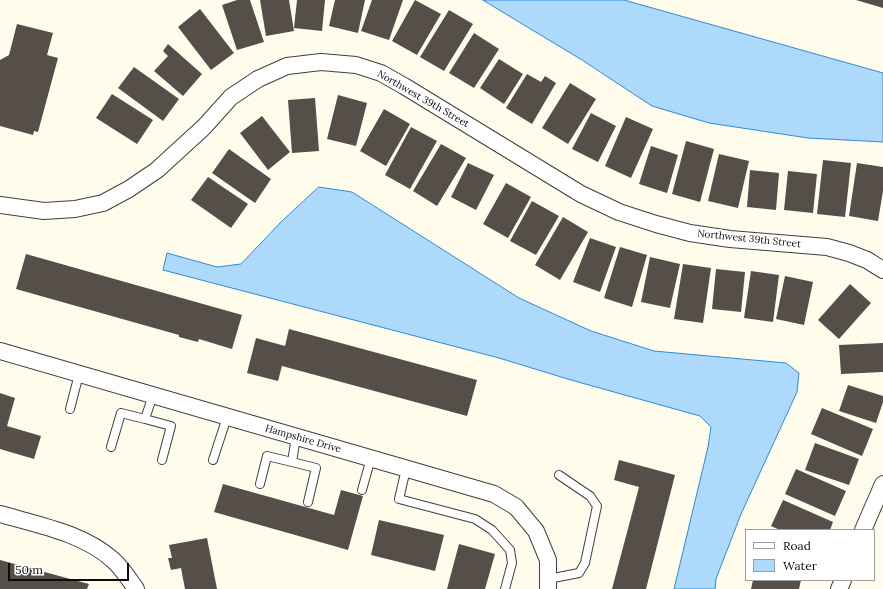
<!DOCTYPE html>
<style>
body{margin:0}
#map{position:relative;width:883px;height:589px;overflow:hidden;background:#fffcec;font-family:Lora,serif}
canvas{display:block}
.legend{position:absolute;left:745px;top:529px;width:130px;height:52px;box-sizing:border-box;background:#fff;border:1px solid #9e9e9e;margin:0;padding:5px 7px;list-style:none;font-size:12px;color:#0c0c0c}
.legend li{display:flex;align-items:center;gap:8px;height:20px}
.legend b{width:20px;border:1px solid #9e9e9e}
.scale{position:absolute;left:8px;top:563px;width:121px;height:18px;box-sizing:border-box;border:2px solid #0c0c0c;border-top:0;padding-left:5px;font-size:12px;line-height:14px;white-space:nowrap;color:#0c0c0c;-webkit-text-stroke:3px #fff;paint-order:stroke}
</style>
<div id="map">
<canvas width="883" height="589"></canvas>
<ul class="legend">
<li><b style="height:5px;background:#fff"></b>Road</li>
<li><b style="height:11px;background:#add9fa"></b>Water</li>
</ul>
<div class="scale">50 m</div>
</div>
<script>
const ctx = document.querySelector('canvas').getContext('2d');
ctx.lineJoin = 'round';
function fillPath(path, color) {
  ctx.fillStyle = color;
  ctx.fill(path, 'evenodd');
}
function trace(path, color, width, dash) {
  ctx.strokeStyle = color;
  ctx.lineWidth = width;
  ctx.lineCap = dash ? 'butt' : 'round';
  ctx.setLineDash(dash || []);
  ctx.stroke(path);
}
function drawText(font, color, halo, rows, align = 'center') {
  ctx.font = font + ' Lora,serif';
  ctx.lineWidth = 4;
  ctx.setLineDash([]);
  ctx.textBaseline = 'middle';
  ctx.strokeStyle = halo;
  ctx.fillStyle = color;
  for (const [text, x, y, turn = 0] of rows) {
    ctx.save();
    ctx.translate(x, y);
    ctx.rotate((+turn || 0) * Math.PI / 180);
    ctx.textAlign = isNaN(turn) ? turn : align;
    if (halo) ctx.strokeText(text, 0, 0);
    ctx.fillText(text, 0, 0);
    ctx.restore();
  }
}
const water = new Path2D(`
 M483,0H624L883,73V142L808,138L709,123L652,106L582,60Z
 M319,187L352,192L519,298L591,331L654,351L786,363L799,373L797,392L741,514L716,579L715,589H674L708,447L711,427L700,416L571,380L499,358L163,270L167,253L217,267L241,264L281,222Z`);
fillPath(water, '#add9fa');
trace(water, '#2f8ad6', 1);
fillPath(new Path2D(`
 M237,0H250L264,42L237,50L222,5Z
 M260,0H289L294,31L266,36Z
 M297,0H325L322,31L294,28Z
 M335,0H365L358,33L329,26Z
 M372,0H403L389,40L361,31Z
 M415,0L441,14L417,55L392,41Z
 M856,0H883V8Z
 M200,9L234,53L211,70L178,27Z
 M449,10L473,24L444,71L420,57Z
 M17,24L53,33L47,55L58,58L38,132L34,131L33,135L0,126V60L9,55Z
 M474,33L499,49L474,88L449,73Z
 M168,44L202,74L183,96L154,71L168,56L163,51Z
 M499,59L523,74L504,104L480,88Z
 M134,67L179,99L163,121L118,88Z
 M527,74L541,82L545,76L556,83L532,124L506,108Z
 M570,83L596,99L568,144L542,128Z
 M112,94L153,120L137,144L96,118Z
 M338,95L367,103L356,146L327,139Z
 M315,98L319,151L292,153L288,100Z
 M384,109L410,124L386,166L360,151Z
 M591,113L616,126L598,162L572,149Z
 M262,116L290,152L268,170L240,133Z
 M626,117L653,129L631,178L605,166Z
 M411,127L437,141L410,189L385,175Z
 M686,141L714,149L700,202L672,194Z
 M441,144L466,158L437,206L413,191Z
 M651,146L678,155L667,193L639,184Z
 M229,149L271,179L255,203L212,173Z
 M719,154L749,161L738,208L708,201Z
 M823,160L851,163L845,217L817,214Z
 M468,163L494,175L476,210L451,197Z
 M857,163L883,167V191L878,221L849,216Z
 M750,170L779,173L776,210L747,207Z
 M788,171L817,174L813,213L784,210Z
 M208,177L248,204L231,228L191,200Z
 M506,183L531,197L508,238L483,224Z
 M532,201L559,216L536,255L510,241Z
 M563,217L588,232L560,280L535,265Z
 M590,238L616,247L600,292L573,282Z
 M620,247L647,255L632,307L604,298Z
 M26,254L242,315L232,349L199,339L198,342L179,337V335L16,289Z
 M650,257L680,264L670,308L641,302Z
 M683,264L711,268L703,323L674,319Z
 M716,269L745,272L741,312L712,309Z
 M751,271L779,275L773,322L744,318Z
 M785,276L813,282L804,325L776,319Z
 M850,284L871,303L839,339L818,320Z
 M289,329L477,380L467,416L282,366L278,381L247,373L256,338L285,346Z
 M883,343V372L841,374L839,345Z
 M848,385L883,396V402L876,423L839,411Z
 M0,393L15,398L7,426L41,436L34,459L0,449Z
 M822,408L873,429L862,456L811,434Z
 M815,443L859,459L849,485L805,470Z
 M619,460L675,475L646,589H612L639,487L614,480Z
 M796,469L846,491L835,516L785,494Z
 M223,484L334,515L341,490L363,496L348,550L214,512Z
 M783,500L833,522L830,530H780L771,526Z
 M379,520L444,535L435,571L371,555Z
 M207,538L217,589H185L181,568L171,570L168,558H172L169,545Z
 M459,544L495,554L485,589H447Z
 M0,560L89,584L87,589H0Z
 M753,580H801L799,589H751Z`), '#564e48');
const service = new Path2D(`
 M153,395L145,419L171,426L162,460
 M70,409L79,374
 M111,447L121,413L145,419
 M213,460L227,417
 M292,462L316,468L308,502
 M406,469L399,499L475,519L492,530L510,550L512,563L505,589
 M260,484L267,456L292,462L296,437
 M362,490L371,458
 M548,579L579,573L585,563L597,506L590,496L559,475`);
const minor = new Path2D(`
 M0,205L44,211L75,209L103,203L129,189L157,170L204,127L231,97L258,79L287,66L321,62L356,65L381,73L404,86L581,194L619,212L656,224L690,233L730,239L827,247L849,253L867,260L883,270
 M0,351L494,494L516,507L536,531L548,560V589
 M0,514C38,525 83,533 113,560C122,568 129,579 136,589
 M863,530L883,484
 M839,589L843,580`);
trace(service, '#3f3f3f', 10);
trace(minor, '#3f3f3f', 18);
trace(service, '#fff', 8);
trace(minor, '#fff', 16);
drawText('10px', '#0c0c0c', '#fff', [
 ["Northwest 39th Street",423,99,30],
 ["Northwest 39th Street",749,239,6],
 ["Hampshire Drive",303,439,16]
]);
</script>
